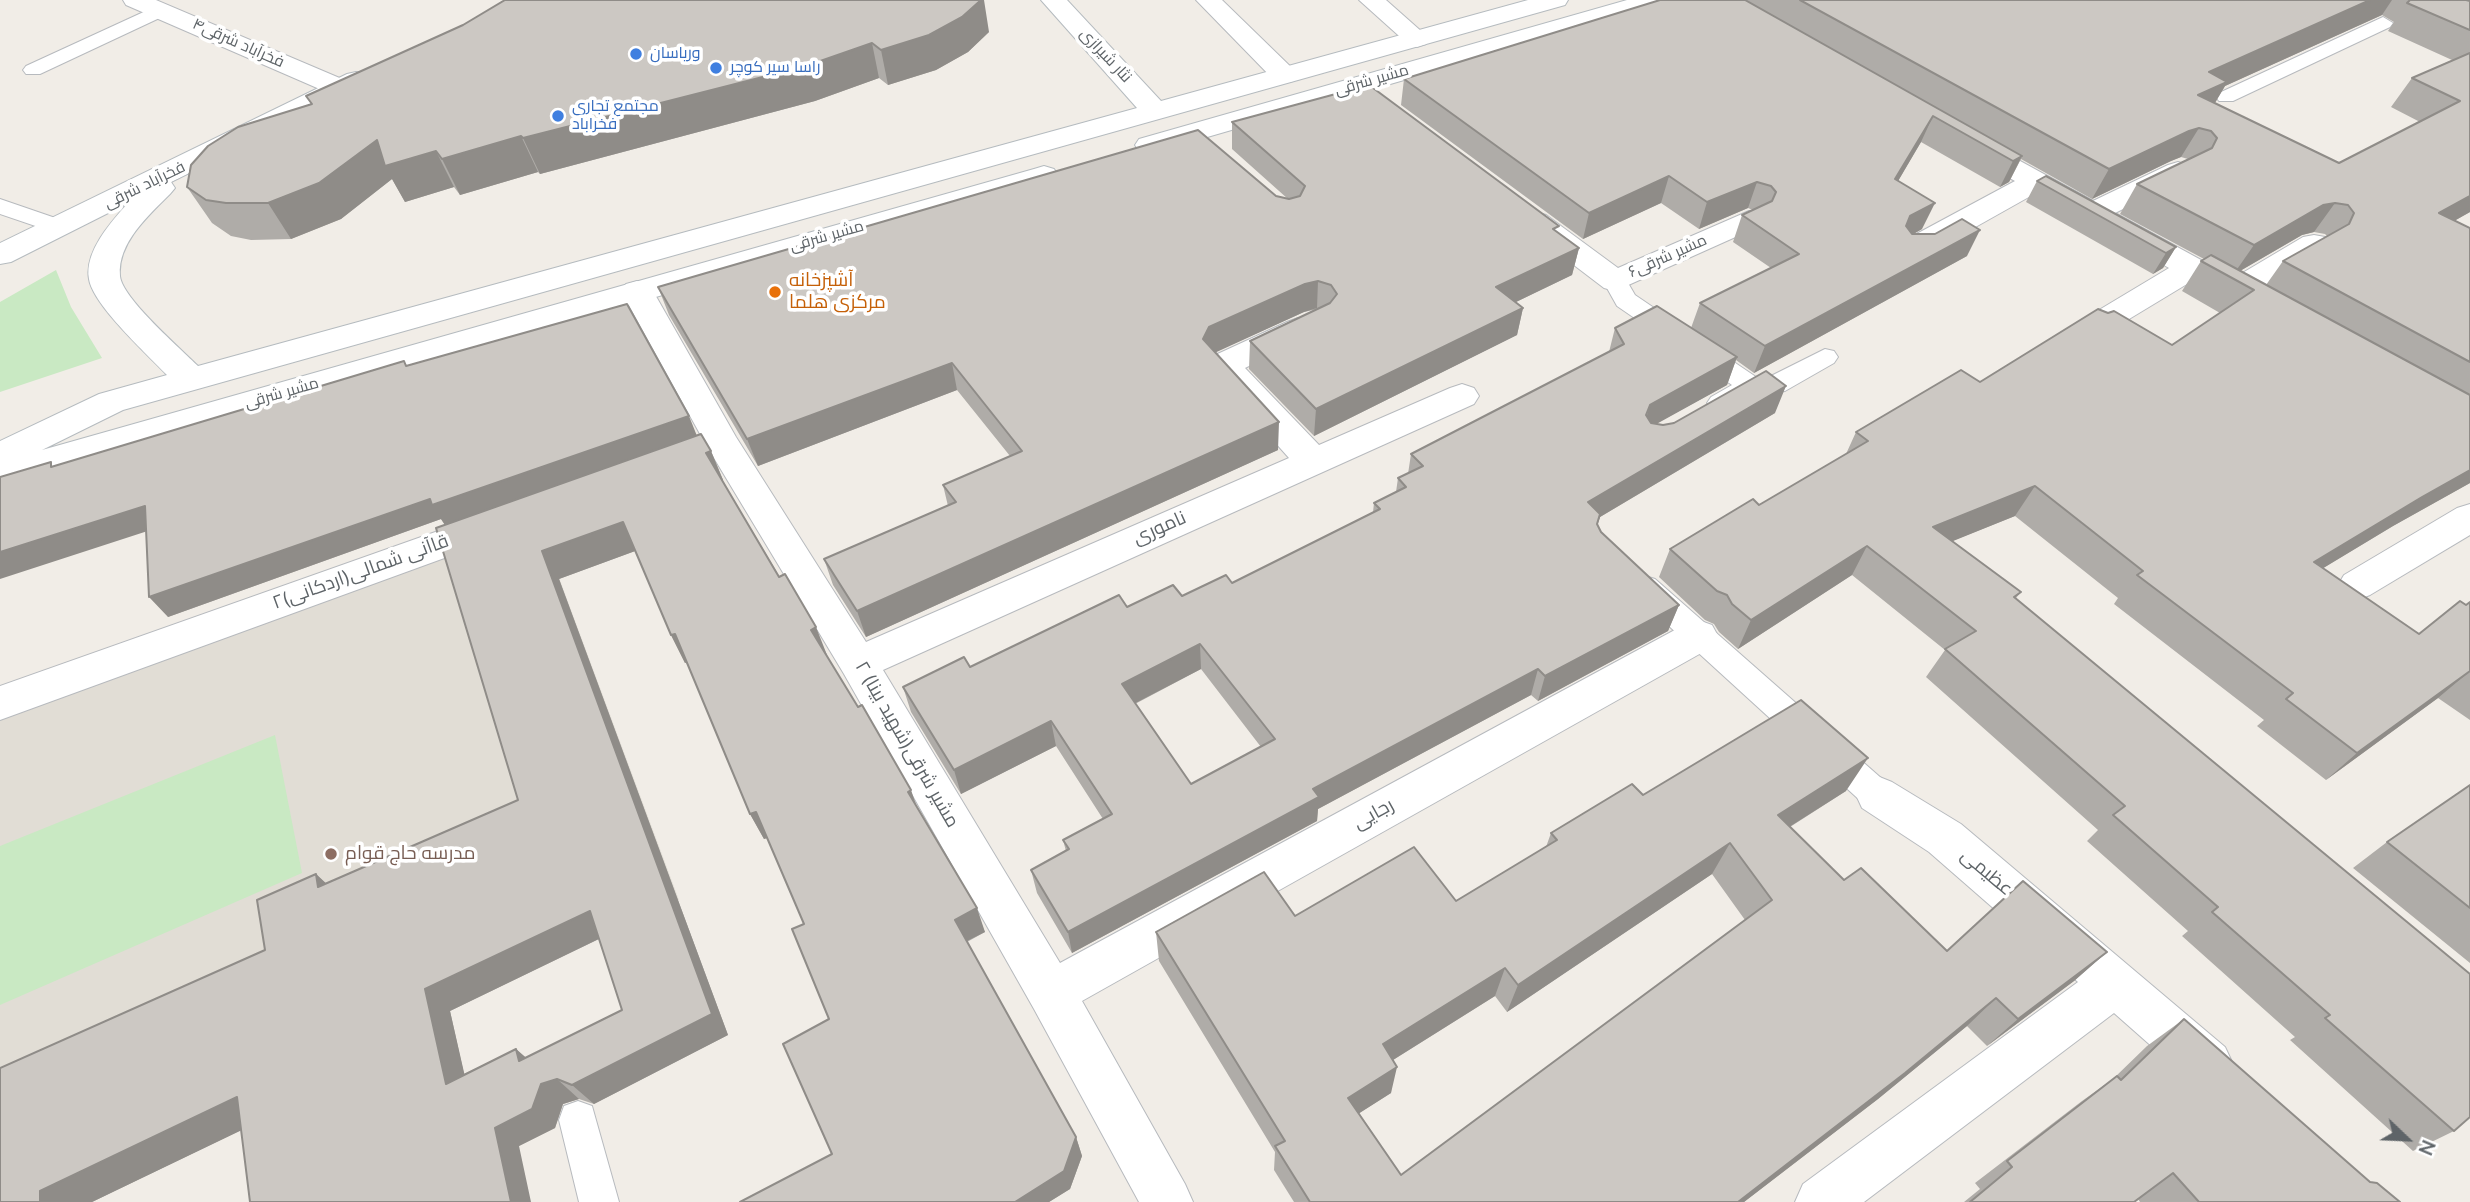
<!DOCTYPE html>
<meta charset="utf-8">
<style>
body{margin:0}
#map{position:relative;width:2470px;height:1202px;overflow:hidden;background:#f1ede7;font-family:"Nunito Sans",sans-serif}
canvas{display:block}
.north{position:absolute;left:2372px;top:1104px;width:70px;height:70px;-webkit-text-stroke:5px #fff;paint-order:stroke;rotate:113deg;font-size:19px;font-weight:700;line-height:28px;text-align:center;color:#5e6468}
.north::after{content:'';display:block;margin:auto;width:24px;height:32px;background:#5e6468;clip-path:polygon(50% 0,100% 100%,50% 72%,0 100%)}
</style>
<div id="map">
<canvas width="2470" height="1202"></canvas>
<div class="north">N</div>
</div>
<script>
const ctx = document.querySelector('canvas').getContext('2d');
ctx.lineJoin = 'round';
function fillPath(path, color) {
  ctx.fillStyle = color;
  ctx.fill(path, 'evenodd');
}
function trace(path, color, width, dash) {
  ctx.strokeStyle = color;
  ctx.lineWidth = width;
  ctx.lineCap = dash ? 'butt' : 'round';
  ctx.setLineDash(dash || []);
  ctx.stroke(path);
}
function drawText(font, color, halo, rows, align = 'center') {
  ctx.font = font + ' "Nunito Sans",Cairo,sans-serif';
  ctx.lineWidth = 7;
  ctx.setLineDash([]);
  ctx.textBaseline = 'middle';
  ctx.strokeStyle = halo;
  ctx.fillStyle = color;
  for (const [text, x, y, turn = 0] of rows) {
    ctx.save();
    ctx.translate(x, y);
    ctx.rotate((+turn || 0) * Math.PI / 180);
    ctx.textAlign = isNaN(turn) ? turn : align;
    if (halo) ctx.strokeText(text, 0, 0);
    ctx.fillText(text, 0, 0);
    ctx.restore();
  }
}
fillPath(new Path2D(`
 M538,521L679,900L312,1077L315,1094L92,1202H0V719Z`), '#e1ddd5');
fillPath(new Path2D(`
 M56,270L71,307L102,358L0,392V302Z
 M275,735L302,873L0,1005V846Z`), '#c9e9c3');
const lane = new Path2D(`
 M161,4L168,6L171,10L168,14L40,74H26L23,70L26,66Z
 M2383,17L2393,23L2390,27L2233,101H2219L2216,97L2219,93Z
 M0,199L67,222L71,227L67,232L59,234L0,214Z
 M1615,273L1624,276L1635,295L1756,377L1771,376L1825,349L1834,351L1838,357L1834,363L1785,391L1756,395L1720,412L1711,409L1707,403L1711,397L1732,385L1617,306L1603,281L1606,276Z
 M1645,576L1655,579L1889,785L1894,795L1889,805L1877,809L1865,805L1635,595L1630,587L1635,579Z
 M578,1101L592,1106L619,1202H579L559,1120L564,1106Z`);
const street = new Path2D(`
 M123,0H156L349,82L353,88L349,94L340,96L331,94L126,5Z
 M1196,0H1222L1293,69L1297,75L1293,81L1284,83L1275,81Z
 M1359,0H1386L1430,39L1426,44L1417,47L1408,44Z
 M1970,137L1980,139L2093,201L2168,165L2178,162L2188,165L2192,171L2188,177L2115,213L2234,278L2303,237L2314,235L2325,237L2329,244L2325,251L2256,292L2258,295L2253,302C2231,308 2212,291 2192,281L2101,336L2090,340L2079,336L2074,329L2079,322L2169,268L2036,193L1931,252L1920,254L1909,252L1905,245L1909,238L2015,181L1960,151L1956,145L1960,139Z
 M1749,211L1760,214L1764,220L1760,226L1615,291L1604,288L1524,227L1520,221L1524,215L1535,212L1546,215L1618,268Z
 M637,281L648,284L653,291L736,437L866,642L1289,458L1206,365L1211,357L1287,322L1298,318L1309,322L1314,329L1309,336L1245,368L1319,445L1450,388L1462,384L1474,388L1479,396L1474,404L883,670L1060,963L1684,625L1698,620L1712,625L1718,636L1712,647L1082,1001L1185,1184L1193,1202H1139L1034,1009L844,674L705,443L621,291L626,284Z
 M2470,504V535L2370,595L2357,600L2344,595L2338,585L2344,575L2457,508Z
 M489,513L502,517L507,527L502,537L0,720V686Z
 M1877,776L1892,782L1961,824L2225,1047L2233,1064L2225,1081L2208,1088L2191,1081L2114,1013L1864,1202H1795L1803,1184L2078,982L1929,852L1862,808L1856,795L1862,782Z`);
const secondary = new Path2D(`
 M1041,0H1067L1161,101L1528,0H1568L1565,5L123,410L42,450L1034,169L1044,166L1054,169L1058,175L1054,181L0,488V441L99,394L167,375C148,355 93,305 89,279C84,252 111,222 128,203L11,262L0,264V243L347,74L356,72L365,74L369,80L365,86L171,182L175,188L170,194C149,215 117,243 120,276C122,298 181,349 198,366L1137,108Z
 M1627,0H1666L1663,5L1159,151L1149,153L1139,151L1135,145L1139,139Z`);
trace(lane, '#b7babe', 2);
trace(street, '#b7babe', 2);
trace(secondary, '#b5bbbf', 2);
fillPath(lane, '#fff');
fillPath(street, '#fff');
fillPath(secondary, '#fff');
fillPath(new Path2D(`
 M1660,0H2470V212L2454,221L2470,228V483L2393,526L2323,568L2419,634L2470,602V720L2438,698L2326,780L2257,726L2264,720L2114,604L2118,598L2015,516L1952,541L2021,592L2016,598L2454,1131L2413,1151L2290,1040L2295,1037L2182,936L2188,931L2087,841L2098,830L1926,677L1945,650L1852,575L1738,649L1719,632L1714,624L1705,620L1659,577L1670,549L1759,505L1846,454L1856,432L1980,382L2172,345L2220,313L2182,291L2201,261L2204,259L2120,214L2137,184L2188,159L2181,157L2171,161L2092,199L2021,159L2009,182L2000,187L1921,142L1898,181L1922,229L1913,234L1967,256L1754,373L1736,360L1727,385L1655,424L1663,425L1775,413L1600,517L1597,524L1601,532L1679,605L1668,631L1538,701L1531,695L1318,809L1317,821L1072,953L1037,893L1031,870L1066,851L1063,840L1103,819L1056,746L961,794L911,712L903,687L970,667L1127,607L1182,596L1232,583L1373,512L1374,503L1396,492L1398,478L1408,474L1411,454L1609,352L1615,328H1691L1700,303L1771,268L1733,242L1742,215L1753,210L1748,208L1699,229L1661,203L1583,239L1401,105L1404,79ZM2382,15L2394,22L2388,31L2452,60L2412,78L2391,107L2420,122L2339,163L2215,103L2225,86ZM2314,232L2325,234L2327,236L2283,261L2266,285L2240,271L2302,235ZM1201,669L1261,747L1191,784L1135,704Z
 M989,32L968,52L936,70L888,85L879,78L815,101L540,174L538,172L460,195L454,187L405,202L392,179L341,219L291,239L251,240L231,236L212,223L187,187L311,104L306,96Z
 M1232,122L1558,232L1579,248L1572,275L1516,302L1523,308L1517,335L1314,436L1249,369L1250,341L1318,309L1304,312L1215,352L1278,450L866,637L833,585L824,559L948,506L943,485L1010,456L957,390L758,466L669,315L658,287L1276,196L1288,199L1232,149Z
 M2037,181L2176,247L2163,268L2153,274L2026,202Z
 M407,366L697,435L711,451L723,480H722L917,807L985,932L967,942L1076,1137L1082,1156L1070,1189L1049,1202H740L832,1154L829,1019L804,924L767,838L764,839L750,814L687,662L685,663L671,635L635,551L559,579L728,1035L594,1104L579,1099L563,1104L555,1128L519,1146L241,1130L92,1202H0L265,950L316,874L326,884L518,800L445,525L441,519L168,617L146,531L55,466ZM599,939L622,1010L526,1058L516,1049L464,1074L450,1011Z
 M2470,785V963L2353,868L2387,842Z
 M1846,791L1790,827L1844,880L1947,951L2107,952L2074,981L1987,1046L1967,1026L1878,1099L1744,1202H1294L1274,1170L1275,1152L1159,961L1156,932L1295,916L1456,901L1546,847L1551,833L1643,795ZM1712,874L1745,920L1401,1175L1359,1113L1391,1093L1393,1060L1495,996L1507,1012Z
 M2184,1019L2370,1182L2400,1202H2140L2138,1199L2134,1202H1964L1980,1189L1975,1183L2082,1101L2113,1079L2147,1046Z`), '#afaca8');
fillPath(new Path2D(`
 M981,0H984L989,32L968,52L936,70L888,85L881,50Z
 M2370,0H2392L2382,15L2225,86L2210,111L2180,124L2209,72Z
 M872,43L879,78L815,101L540,174L523,138Z
 M1933,116L1921,142L1884,205L1895,179Z
 M2199,128L2181,157L2171,161L2092,199L2109,169L2189,131Z
 M521,136L538,172L460,195L442,159Z
 M377,140L436,151L454,187L405,202L392,179L341,219L291,239L268,203Z
 M2022,156L2009,182L2000,187L2013,161Z
 M1669,176L1661,203L1583,239L1589,213Z
 M1757,182L1748,208L1699,229L1707,202Z
 M2470,196V212L2415,243L2439,213Z
 M1935,203L1922,229L1898,243L1910,216Z
 M2335,203L2314,232L2302,235L2233,275L2254,245L2323,205Z
 M1980,230L1967,256L1754,373L1765,346Z
 M2176,247L2163,268L2153,274L2166,253Z
 M1579,248L1572,275L1491,314L1496,287Z
 M1318,281L1317,308L1304,312L1210,355L1203,339L1209,327L1305,284Z
 M1523,308L1517,335L1314,436L1316,409Z
 M1737,357L1727,385L1642,432L1650,405Z
 M952,363L957,390L758,466L747,439Z
 M1786,386L1775,413L1600,517L1592,541L1588,502Z
 M689,416L697,436L445,525L441,519L168,617L149,597L430,499Z
 M1279,422L1278,450L866,637L857,611Z
 M711,451L723,480L718,482L706,453Z
 M2470,470V483L2393,526L2287,590L2314,562L2422,497Z
 M2035,486L2015,516L1916,556L1933,527Z
 M145,506L163,526L0,579V552Z
 M623,522L638,550L559,579L728,1035L594,1104L572,1085L712,1014L542,551Z
 M1867,546L1852,575L1738,649L1751,620Z
 M1679,605L1668,631L1538,701L1545,676Z
 M816,627L827,655L822,657L811,630Z
 M675,634L689,661L685,663L671,635Z
 M1200,644L1201,669L1124,709L1122,684Z
 M1538,669L1531,695L1318,809L1317,821L1072,953L1068,932L1313,789Z
 M2470,671L2438,698L2326,780L2357,753Z
 M1051,721L1056,746L961,794L954,770Z
 M1868,758L1846,791L1759,846L1778,815Z
 M911,790L920,816L908,792Z
 M756,812L770,837L764,839L750,814Z
 M1730,843L1712,874L1507,1012L1518,985Z
 M316,874L342,898L318,887Z
 M977,908L985,932L963,943L955,920Z
 M590,911L609,934L450,1011L471,1103L446,1084L425,989Z
 M2107,952L2074,981L1987,1046L2018,1019Z
 M1505,968L1495,996L1377,1070L1383,1044Z
 M1996,998L1967,1026L1878,1099L1744,1202H1738Z
 M516,1049L539,1069L519,1061Z
 M1397,1067L1391,1093L1344,1123L1348,1098Z
 M557,1079L579,1099L563,1104L555,1128L519,1146L531,1202H511L495,1128L541,1084Z
 M237,1097L269,1117L92,1202H40V1191Z
 M1076,1137L1082,1156L1070,1189L1049,1202H1015Z`), '#8f8c88');
const building = new Path2D(`
 M505,0H981L962,17L929,35L881,50L872,43L806,66L523,138L521,136L442,159L436,151L385,166L377,140L319,183L268,203H226L206,200L187,187L191,165L208,146L238,127L312,104L306,96L463,25Z
 M1660,0H1745L2022,156L2013,161L1933,116L1895,179L1935,203L1910,216L1906,226L1912,234H1935L1962,219L1980,230L1765,346L1700,303L1799,254L1742,215L1772,201L1776,192L1771,186L1757,182L1707,202L1669,176L1589,213L1404,79Z
 M1800,0H2370L2209,72L2227,82L2198,95L2339,163L2460,101L2412,78L2470,53V196L2439,213L2470,228V362L2283,261L2349,224L2354,213L2348,205L2335,203L2323,205L2254,245L2137,184L2212,148L2217,138L2211,131L2199,128L2189,131L2109,169Z
 M2410,0H2466L2470,1V30L2407,3Z
 M1369,85L1559,226L1553,229L1579,248L1496,287L1523,308L1316,409L1250,341L1330,303L1337,294L1331,285L1318,281L1305,284L1209,327L1203,339L1279,422L857,611L824,559L956,502L943,485L1022,451L952,363L747,439L658,287L1198,130L1276,196L1289,199L1300,196L1305,186L1232,122Z
 M2046,176L2176,247L2166,253L2037,181Z
 M2211,255L2470,395V470L2422,497L2314,562L2419,634L2460,601L2466,605L2470,602V671L2357,753L2286,699L2293,693L2137,575L2143,571L2035,486L1933,527L2021,592L2014,597L2470,974V1117L2454,1131L2325,1018L2330,1015L2212,912L2218,907L2113,815L2125,806L1945,649L1976,631L1867,546L1751,620L1732,604L1727,595L1717,591L1670,549L1753,499L1759,505L1868,441L1856,432L1961,370L1980,382L2098,309L2108,313L2114,311L2172,345L2254,290L2201,261Z
 M627,304L689,416L432,505L430,499L149,597L145,506L0,552V477L51,462V467L404,361L406,366Z
 M1657,306L1737,357L1650,405L1646,415L1651,423L1663,425L1674,423L1766,371L1786,386L1588,502L1600,514L1597,524L1601,532L1679,605L1545,676L1538,669L1313,789L1319,797L1068,932L1031,870L1069,849L1063,840L1112,814L1051,721L954,770L903,687L964,657L970,667L1119,595L1127,607L1173,585L1182,596L1226,575L1232,583L1380,509L1374,503L1406,487L1398,478L1423,466L1411,454L1624,344L1615,328ZM1200,644L1275,739L1191,784L1122,684Z
 M701,434L711,451L706,453L779,577L785,574L816,627L811,630L858,707L862,705L911,790L908,792L977,908L955,920L1076,1137L1064,1171L1015,1202H740L832,1154L783,1044L829,1019L792,929L804,924L756,812L750,814L675,634L671,635L623,522L542,551L712,1014L572,1085L557,1079L541,1084L532,1109L495,1128L511,1202H250L237,1097L40,1191V1202H0V1068L265,950L257,900L316,874L318,887L518,800L436,528ZM590,911L622,1010L519,1061L516,1049L446,1084L425,989Z
 M1801,700L1868,758L1778,815L1844,880L1861,868L1947,951L2023,881L2107,952L2018,1019L1996,998L1905,1073L1738,1202H1310L1275,1146L1285,1141L1156,932L1264,872L1295,916L1414,847L1456,901L1557,840L1551,833L1632,784L1643,795ZM1730,843L1772,900L1401,1175L1348,1098L1397,1067L1383,1044L1505,968L1518,985Z
 M2470,785V908L2387,842Z
 M2184,1019L2370,1182L2377,1183L2400,1202H2199L2173,1173L2134,1202H1970L2012,1167L2007,1161L2117,1076L2121,1080Z`);
fillPath(building, '#ccc8c3');
trace(building, '#8f8c88', 2);
for (const [x, y, r, color] of [
 [636,54,7,"#3f7fe0"],
 [716,68,7,"#3f7fe0"],
 [558,116,7,"#3f7fe0"],
 [775,292,7,"#e8710a"],
 [331,854,7,"#8d6e63"]
]) {
  const dot = new Path2D();
  dot.arc(x, y, r, 0, 2 * Math.PI);
  ctx.fillStyle = color;
  ctx.fill(dot);
  trace(dot, '#fff', 2.5);
}
drawText('16px', '#5e6468', '#fff', [
 ["فخرآباد شرقی۴",238,44,24],
 ["نثار شیرازی",1105,56,47],
 ["مشیر شرقی",1372,81,-16],
 ["فخرآباد شرقی",145,186,-26],
 ["مشیر شرقی",827,237,-16],
 ["۶مشیر شرقی",1668,257,-24],
 ["مشیر شرقی",282,394,-16]
]);
drawText('16px', '#366cbe', '#fff', [
 ["وریاسان",650,54],
 ["راسا سیر کوچر",730,68],
 ["مجتمع تجاری",572,107],
 ["فخراباد",572,125]
], 'left');
drawText('19px', '#c56008', '#fff', [
 ["آشپزخانه",789,281],
 ["مرکزی هلما",789,303]
], 'left');
drawText('19px', '#5e6468', '#fff', [
 ["ناموری",1160,529,-24],
 ["۲قاآنی شمالی(اردکانی)",361,573,-20],
 ["۲ مشیر شرقی(شهید بینا)",906,745,60],
 ["رجایی",1374,815,-29],
 ["عظیمی",1986,873,40]
]);
drawText('19px', '#785e54', '#fff', [
 ["مدرسه حاج قوام",345,854]
], 'left');
</script>
